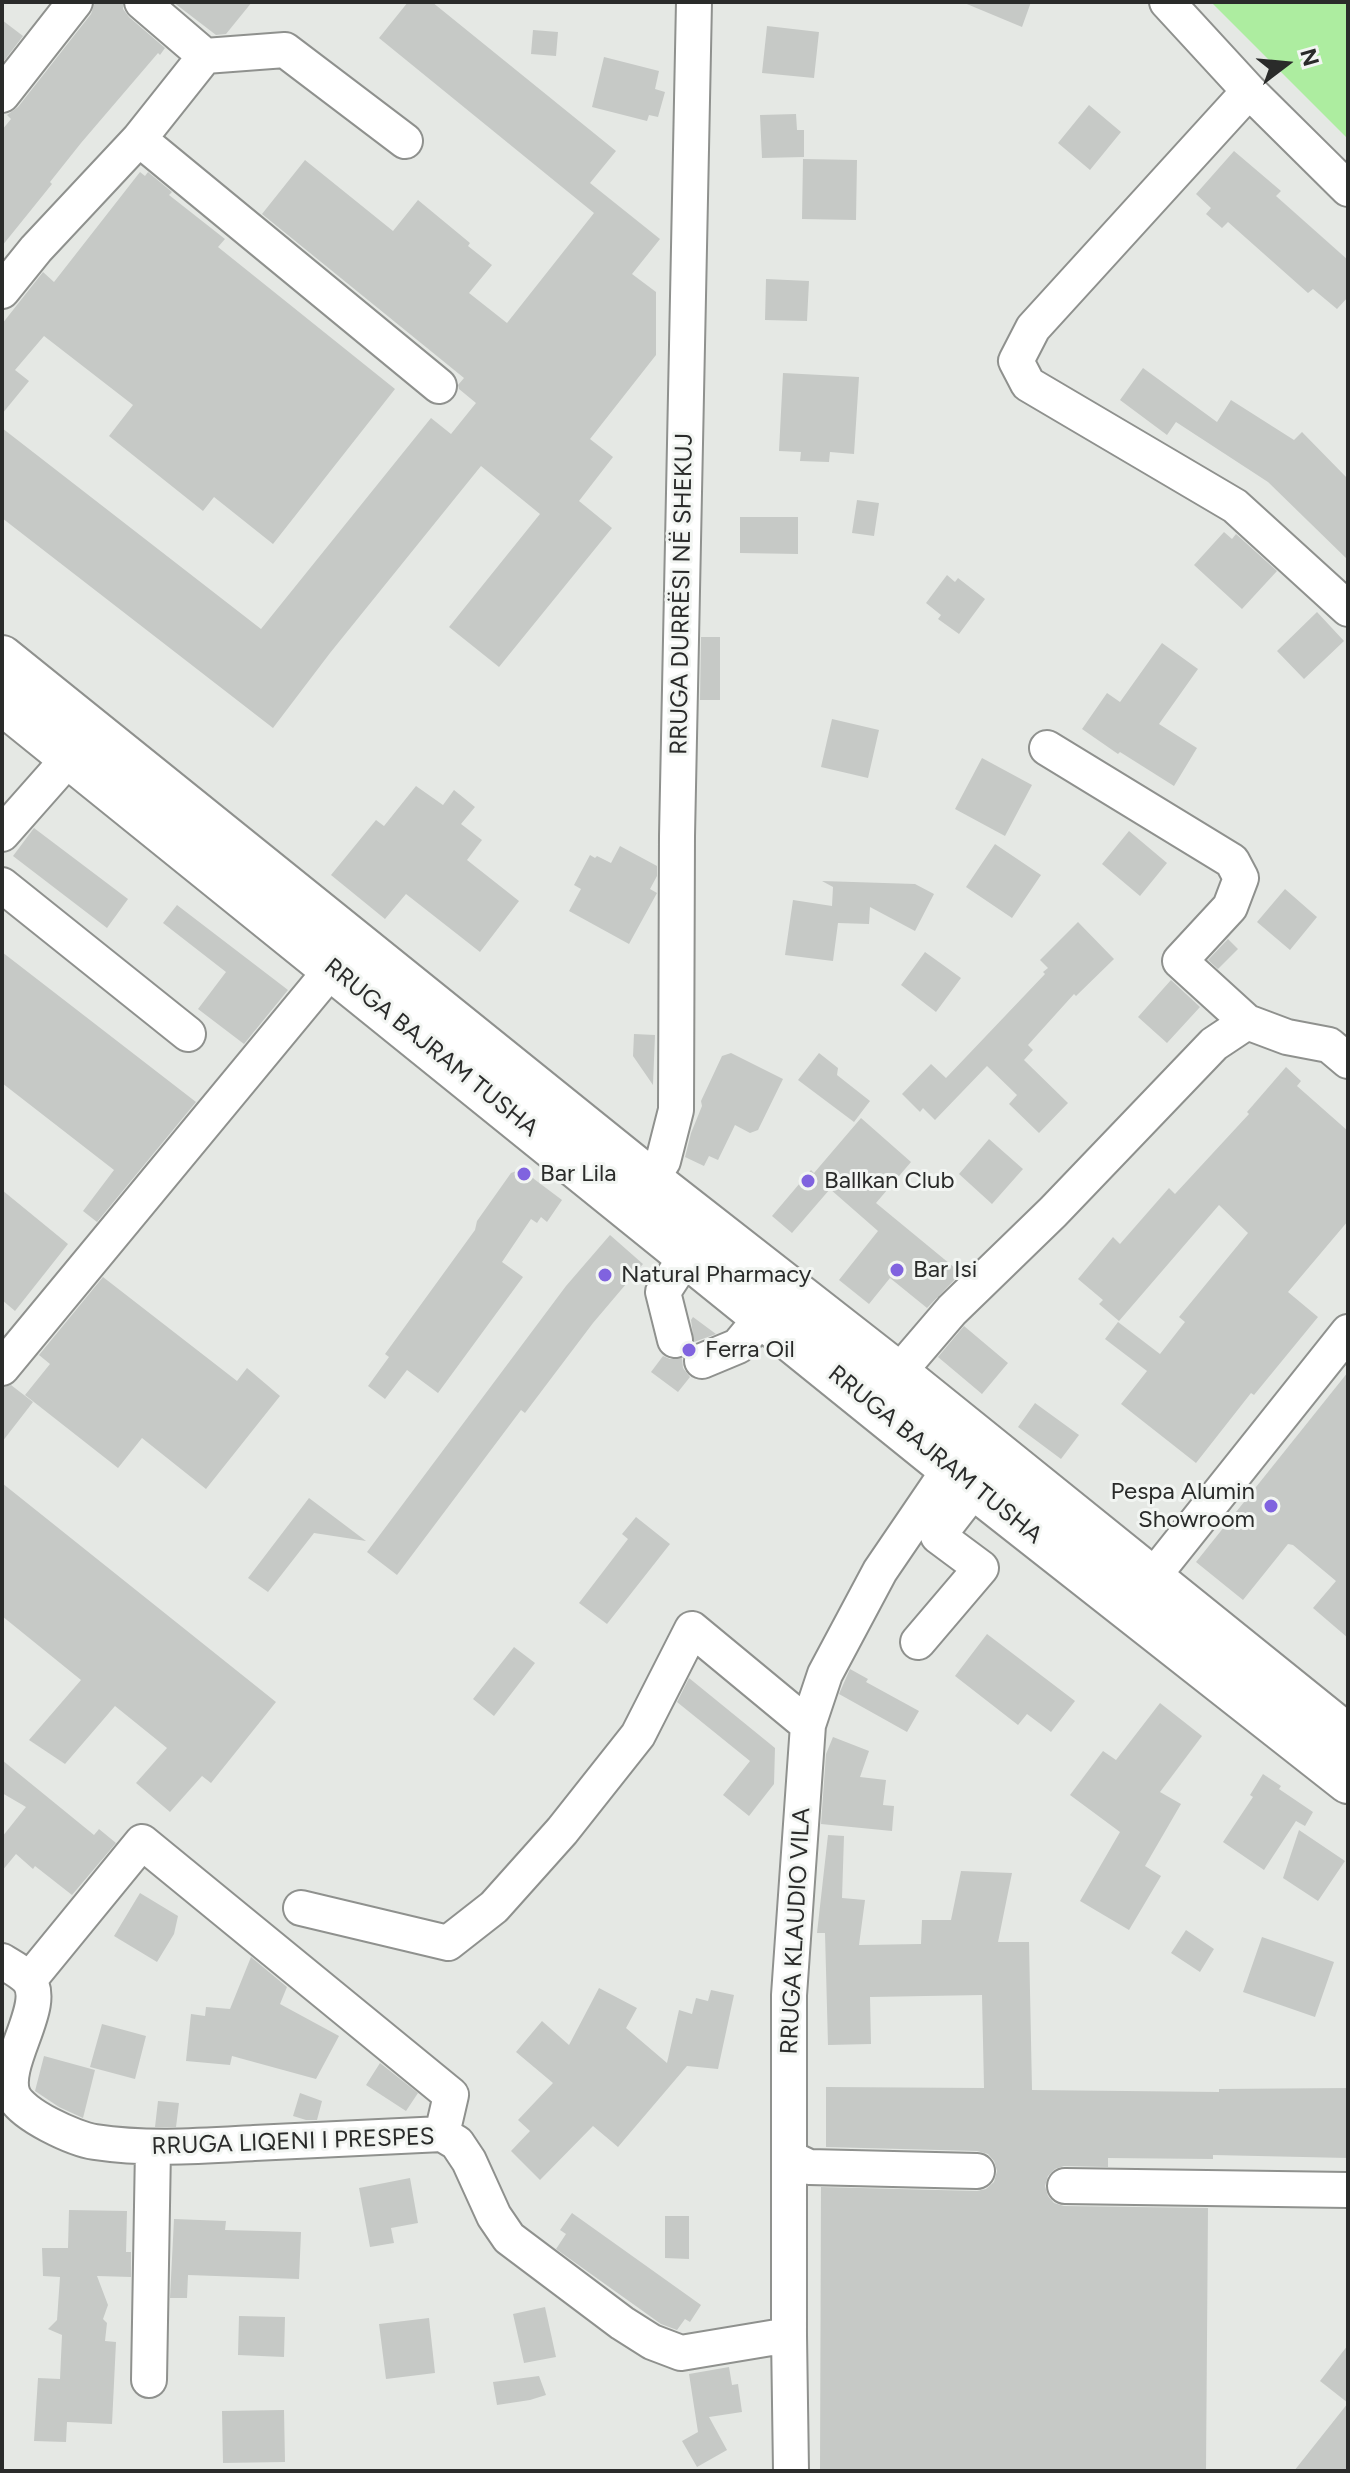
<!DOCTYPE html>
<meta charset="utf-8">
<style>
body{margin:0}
#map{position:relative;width:1350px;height:2473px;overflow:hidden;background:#e5e8e4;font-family:Figtree,sans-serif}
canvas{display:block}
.frame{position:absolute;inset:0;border:4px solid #2a2b2a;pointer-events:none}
.north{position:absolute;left:1246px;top:24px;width:80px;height:80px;-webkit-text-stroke:6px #f2f5f2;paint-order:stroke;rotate:74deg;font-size:22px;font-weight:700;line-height:32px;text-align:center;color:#2a2b2a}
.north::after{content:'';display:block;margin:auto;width:28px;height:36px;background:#2a2b2a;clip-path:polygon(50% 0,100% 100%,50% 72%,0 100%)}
</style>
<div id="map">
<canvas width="1350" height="2473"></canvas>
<div class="frame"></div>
<div class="north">N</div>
</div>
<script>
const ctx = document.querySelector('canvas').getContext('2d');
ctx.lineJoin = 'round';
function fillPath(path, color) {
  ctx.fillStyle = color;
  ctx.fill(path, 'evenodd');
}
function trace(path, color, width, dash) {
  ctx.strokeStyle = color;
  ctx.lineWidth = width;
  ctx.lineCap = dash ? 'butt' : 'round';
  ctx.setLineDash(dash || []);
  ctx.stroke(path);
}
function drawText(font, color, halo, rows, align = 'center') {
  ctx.font = font + ' Figtree,sans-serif';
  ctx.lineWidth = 6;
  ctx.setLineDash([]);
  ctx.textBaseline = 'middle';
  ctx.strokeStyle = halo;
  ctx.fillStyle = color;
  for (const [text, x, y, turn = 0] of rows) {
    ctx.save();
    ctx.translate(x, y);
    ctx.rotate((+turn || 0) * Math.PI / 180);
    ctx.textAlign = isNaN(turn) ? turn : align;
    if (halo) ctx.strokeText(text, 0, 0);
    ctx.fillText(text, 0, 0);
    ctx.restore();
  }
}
fillPath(new Path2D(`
 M1211,2H1348V139Z`), '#adeda0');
fillPath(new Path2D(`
 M95,2H123V9L129,17L165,48L160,55L158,53L81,143L50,182L52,184L2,246V130L11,119L7,115L18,107L91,14Z
 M173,2H252L226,34L216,35Z
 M408,2H432L616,151L590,183L660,239L632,274L656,292V355L590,439L613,457L579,501L612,528L499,667L449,627L540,514L481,466L330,653L273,728L2,518V428L261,629L431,418L451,434L476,403L459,389L458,385L464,378L262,214L305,160L393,231L418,200L470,243L468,246L492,265L469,293L507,323L594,213L379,38Z
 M962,2H1031L1022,27Z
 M2,20L23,36L4,61L2,59Z
 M767,26L819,32L814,78L762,73Z
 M533,30L558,32L556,56L531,54Z
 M604,57L659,71L655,89L665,92L658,117L649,115L647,121L592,107Z
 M1089,105L1121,132L1090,170L1058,143Z
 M796,114L797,130H804V157L762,158L760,115Z
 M1234,151L1281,191L1276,196L1348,260V297L1337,309L1313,289L1308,293L1228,222L1222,228L1206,214L1211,208L1196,194Z
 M803,159L857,160L856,220L802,219Z
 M140,172L145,176L148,172L172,192L169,195L225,239L218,247L395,389L273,544L214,497L203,511L109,436L133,405L44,336L15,370L29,381L2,414V324L43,272L54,282Z
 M766,279L809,281L807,321L765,320Z
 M1143,368L1217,422L1231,400L1294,440L1302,432L1348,479V560L1268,482L1176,422L1167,435L1120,400Z
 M783,373L859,377L854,454L830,452L829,462L800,461L801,452L779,451Z
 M857,500L879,503L874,536L852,533Z
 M740,517H798V554L740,553Z
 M1224,532L1232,539L1236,534L1277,571L1242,609L1194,565Z
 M947,575L955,582L958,578L985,599L959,634L938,619L941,615L926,603Z
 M1317,612L1344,641L1304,679L1277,651Z
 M701,637H720V700H700Z
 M1162,643L1198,669L1159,724L1197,748L1174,786L1120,752L1118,754L1082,729L1107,693L1120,702Z
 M832,719L879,730L868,778L821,767Z
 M982,758L1032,785L1005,836L955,809Z
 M416,786L443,805L454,790L475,807L461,824L482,840L467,860L519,901L480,952L406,894L385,919L331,875L376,820L384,826Z
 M34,828L128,899L107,928L13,856Z
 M1129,831L1167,863L1140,896L1102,864Z
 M995,844L1041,875L1012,918L966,887Z
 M620,846L657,866V876L650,889L657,893L629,944L569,911L581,889L574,885L590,855L595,858L597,856L611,863Z
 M822,881L915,884L934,894L915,931L870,907L869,924L838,923L833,961L785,955L793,900L832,906L833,887Z
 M1285,889L1317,917L1290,950L1257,922Z
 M177,905L288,990L244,1044L198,1009L226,972L163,923Z
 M1078,922L1114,959L1076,996L1074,994L1028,1045L1033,1050L1024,1060L1068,1103L1039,1133L1009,1104L1017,1095L987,1066L935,1120L923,1108L920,1112L902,1094L931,1064L946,1078L1045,974L1043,972L1048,968L1040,960Z
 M1228,939L1238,949L1218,969L1208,960Z
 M2,952L196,1102L97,1222L83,1211L114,1170L2,1083Z
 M925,952L961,978L936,1012L901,985Z
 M1171,980L1200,1007L1167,1043L1138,1017Z
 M634,1034L655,1035L653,1085L633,1056Z
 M731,1053L783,1079L758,1130L750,1133L735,1125L718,1160L709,1156L704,1166L685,1157L691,1133L702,1106L701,1101L722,1056Z
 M819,1053L838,1068L837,1075L870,1101L854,1122L798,1080Z
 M1286,1067L1301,1081L1297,1086L1348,1131V1221L1288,1292L1318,1317L1254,1395L1251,1393L1196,1463L1121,1404L1147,1371L1105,1339L1118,1322L1160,1354L1185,1322L1179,1317L1248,1233L1219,1205L1119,1321L1099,1304L1103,1300L1078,1279L1113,1237L1120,1244L1169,1188L1175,1194L1249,1114L1247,1112Z
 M861,1118L911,1162L876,1203L961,1273L927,1308L890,1278L869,1304L839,1280L878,1231L830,1189L792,1233L772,1216L811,1170L814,1173Z
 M989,1139L1023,1169L992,1204L959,1174Z
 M525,1168L534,1179L562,1200L547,1222L541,1217L537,1223L531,1219L502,1262L523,1277L438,1393L407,1370L385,1399L368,1386L389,1357L385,1354L475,1230L477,1221L511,1173Z
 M2,1190L68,1244L15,1311L2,1300Z
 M610,1235L643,1264L593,1323L525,1413L521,1410L397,1575L367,1552L566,1286Z
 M103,1277L237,1381L247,1368L280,1396L206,1489L142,1438L118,1468L25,1395L50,1364L39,1355Z
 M693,1317L716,1334L694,1342L691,1320Z
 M964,1326L1008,1363L982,1394L938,1357Z
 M663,1356L670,1359L682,1358L683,1368L690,1377L678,1392L651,1372Z
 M1348,1372V1638L1313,1608L1336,1581L1293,1545L1288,1544L1243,1600L1196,1562Z
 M11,1385L33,1402L2,1442V1388Z
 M1035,1403L1079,1435L1061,1459L1018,1427Z
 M2,1483L276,1702L211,1783L202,1776L170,1812L136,1783L167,1748L115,1706L65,1764L29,1740L81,1680L2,1616Z
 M309,1498L366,1541L314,1533L268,1592L248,1578Z
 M636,1517L670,1544L607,1624L579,1603L628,1539L622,1534Z
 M987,1634L1075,1701L1051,1732L1027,1714L1018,1725L955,1676Z
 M514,1647L535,1663L494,1716L473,1699Z
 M850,1669L868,1679L866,1682L919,1711L907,1732L839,1694Z
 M689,1678L775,1748L774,1784L749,1816L723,1795L750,1761L677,1702Z
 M1160,1703L1202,1736L1160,1792L1181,1804L1145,1866L1161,1876L1129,1930L1080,1901L1120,1832L1070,1795L1103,1751L1116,1760Z
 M833,1737L869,1751L860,1777L886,1780L883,1805L894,1806L892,1831L821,1824L826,1754Z
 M2,1760L94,1835L99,1829L116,1843L72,1895L35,1866L33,1869L16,1854L2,1871V1837L26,1807L2,1793Z
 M1263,1774L1281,1786L1279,1789L1313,1812L1305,1826L1296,1821L1264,1870L1223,1842L1253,1797L1250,1795Z
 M1299,1830L1345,1861L1318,1901L1283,1878Z
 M828,1835L844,1836L842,1898L865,1900L859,1945L921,1944L922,1920H951L961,1871L1012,1873L998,1942H1029L1032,2090L1219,2092V2089L1348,2088V2158L1213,2155V2159L1108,2158V2167L1064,2166L1055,2169L1048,2176L1045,2186L1048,2196L1054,2203L1064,2206L1208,2208L1206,2471H820L821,2187L977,2191L986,2189L994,2182L997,2171L994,2161L988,2154L977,2151L826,2147V2087L984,2088L982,1995L870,1997L871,2044L828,2045L825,1933H817Z
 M140,1893L178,1916L174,1934L157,1962L114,1936Z
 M1186,1930L1214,1949L1200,1972L1171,1953Z
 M1262,1937L1334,1962L1315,2017L1243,1992Z
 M251,1957L287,1987L280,2004L339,2036L316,2079L232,2056L230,2065L186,2061L191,2014L205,2016L206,2007L230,2009Z
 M599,1988L637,2008L626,2028L667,2063L679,2010L692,2014L696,1998L708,2001L711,1990L734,1995L718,2069L687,2066L618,2147L593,2126L540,2180L511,2151L530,2131L518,2120L553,2083L516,2052L542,2021L569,2045Z
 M102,2024L146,2036L135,2079L90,2067Z
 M44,2056L95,2070L83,2118L59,2107L35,2091Z
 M380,2063L418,2093L406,2111L366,2085Z
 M300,2093L322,2101L317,2120H306L293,2116Z
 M158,2101L179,2103L176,2127H155Z
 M410,2178L418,2223L391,2228L394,2243L370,2247L359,2188Z
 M69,2210L127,2211L126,2252H131V2277L97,2276L108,2305L103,2319L107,2323L105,2341L116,2342L112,2424L67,2422L66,2442L34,2441L38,2378L60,2379L62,2335L48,2329L57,2320L60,2277L43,2276L42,2248H68Z
 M572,2213L701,2305L690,2322L685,2319L677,2330L661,2324L556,2249L566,2234L560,2230Z
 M665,2216H689V2259L665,2258Z
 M174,2219L226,2221L225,2230L301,2232L299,2279L188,2275L187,2298H170Z
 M545,2307L556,2357L524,2363L513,2314Z
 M239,2316L285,2317L284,2357L238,2355Z
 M429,2318L435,2373L386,2379L379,2324Z
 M1348,2345V2471H1294L1348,2403L1320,2381Z
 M729,2367L732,2385L738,2384L742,2412L709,2417L727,2450L697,2467L682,2441L698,2432L689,2374Z
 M539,2376L546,2395L530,2400L497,2405L493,2382Z
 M284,2410L285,2462L223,2463L222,2411Z`), '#c6c9c6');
const minor = new Path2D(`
 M142,2L205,56
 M1167,2L1249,91L1348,189
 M1249,91L1033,328L1016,361L1028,384L1235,506L1348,609
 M2,95L75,2
 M139,139L439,386
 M2,291L36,249L139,139L205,56L285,50L405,141
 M1047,748L1232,861L1241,878L1230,907L1180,961L1247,1022L1287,1037L1329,1045L1348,1061
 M2,834L70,757
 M2,885L188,1034
 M651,1180L663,1161L676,1110L677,836L694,2
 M675,1340L663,1292L687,1255
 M702,1361L738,1346L763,1316
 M2,1368L332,969
 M898,1373L952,1310L1053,1212L1214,1044L1247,1022
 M1151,1579L1348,1332
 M918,1642L981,1568L938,1536L976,1487
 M301,1908L448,1943L494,1907L562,1831L638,1735L692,1629L808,1725
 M2,1961C10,1966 20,1971 27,1978C51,2003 0,2063 13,2095C21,2115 75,2139 95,2142C148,2150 200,2146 254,2143C317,2140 379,2137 442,2134L457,2143L469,2161L494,2216L509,2238L622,2323L652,2342L681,2353L789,2335
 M29,1980L142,1842L451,2095L442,2134
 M790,2158L809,2167L977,2171
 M1065,2186L1348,2190
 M149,2380L153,2148
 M791,2471L789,2335V1995L808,1725L825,1674L880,1571L963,1449`);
const major = new Path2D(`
 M2,657L651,1180L898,1373L1348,1736
 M2,703L949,1468L1348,1782`);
trace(minor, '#8f918e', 38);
trace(major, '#8f918e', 46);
trace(minor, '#fff', 34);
trace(major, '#fff', 42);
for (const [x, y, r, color] of [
 [524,1174,8,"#8063df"],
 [808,1181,8,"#8063df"],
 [897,1270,8,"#8063df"],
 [605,1275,8,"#8063df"],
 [689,1350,8,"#8063df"],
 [1271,1506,8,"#8063df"]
]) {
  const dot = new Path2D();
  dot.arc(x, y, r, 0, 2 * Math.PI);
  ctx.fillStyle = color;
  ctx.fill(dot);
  trace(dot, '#f2f5f2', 3);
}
drawText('24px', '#2a2b2a', '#f2f5f2', [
 ["RRUGA DURRËSI NË SHEKUJ",682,594,-89],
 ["RRUGA BAJRAM TUSHA",431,1048,39],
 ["RRUGA BAJRAM TUSHA",935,1455,39],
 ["RRUGA KLAUDIO VILA",796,1931,-87],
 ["RRUGA LIQENI I PRESPES",293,2142,-2]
]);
drawText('24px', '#2a2b2a', '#f2f5f2', [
 ["Bar Lila",540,1174],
 ["Ballkan Club",824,1181],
 ["Bar Isi",913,1270],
 ["Natural Pharmacy",621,1275],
 ["Ferra Oil",705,1350],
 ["Pespa Alumin",1255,1492,"right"],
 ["Showroom",1255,1520,"right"]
], 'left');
</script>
